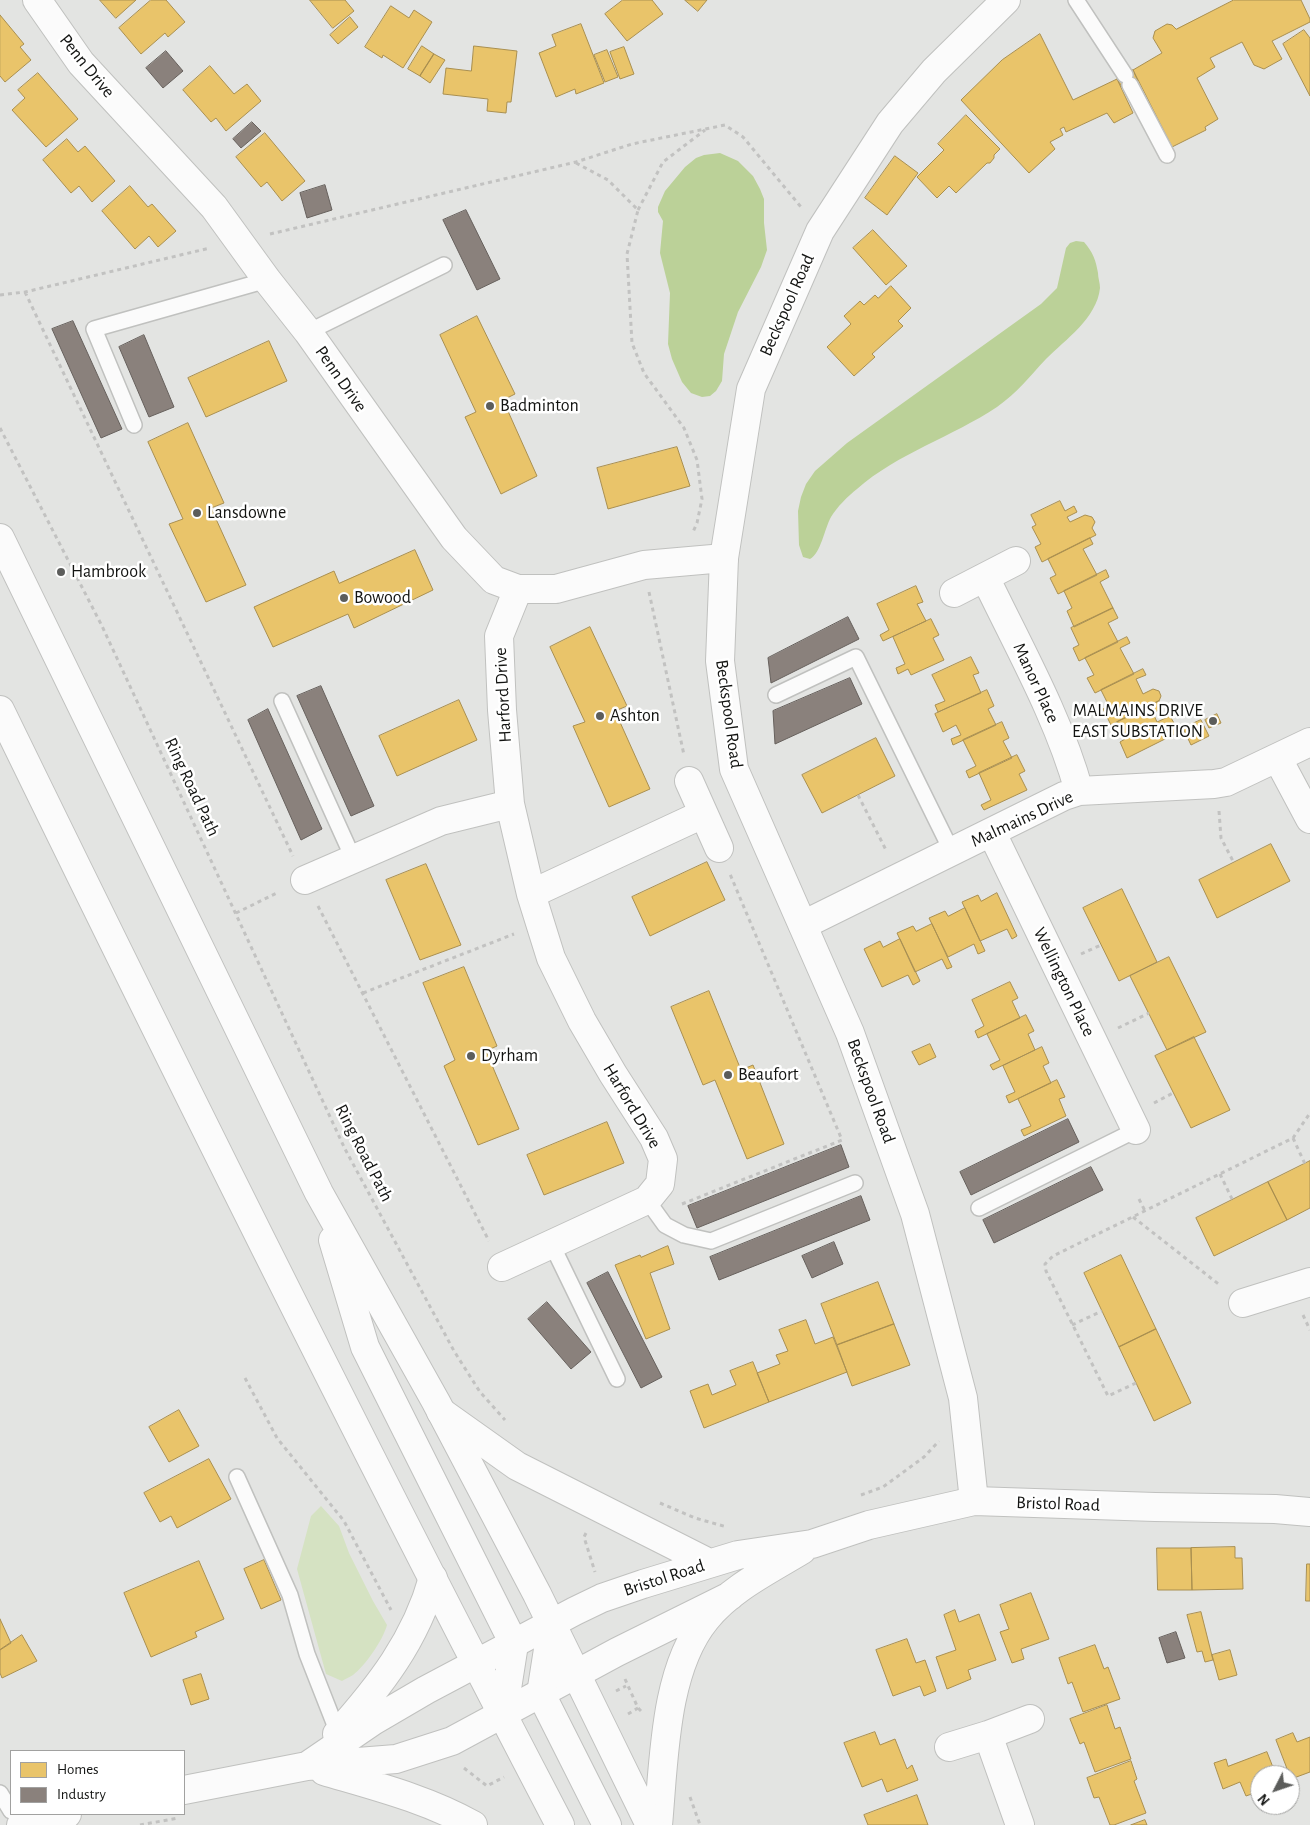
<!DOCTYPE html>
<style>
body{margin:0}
#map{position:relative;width:1310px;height:1825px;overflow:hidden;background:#e3e4e2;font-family:"Alegreya Sans",sans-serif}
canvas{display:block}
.legend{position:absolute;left:10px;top:1750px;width:175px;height:65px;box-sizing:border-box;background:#fff;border:1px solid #a1a1a0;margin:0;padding:6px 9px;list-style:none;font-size:15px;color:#131412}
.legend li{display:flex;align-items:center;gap:10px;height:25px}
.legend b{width:25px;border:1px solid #a1a1a0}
.north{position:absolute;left:1250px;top:1765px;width:50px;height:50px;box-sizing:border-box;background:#fff;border:1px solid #a1a1a0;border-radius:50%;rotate:229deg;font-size:14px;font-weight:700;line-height:20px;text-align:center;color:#131412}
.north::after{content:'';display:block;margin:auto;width:18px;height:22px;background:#5c5d5b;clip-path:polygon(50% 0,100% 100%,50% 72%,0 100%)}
</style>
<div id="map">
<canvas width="1310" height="1825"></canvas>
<ul class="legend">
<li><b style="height:14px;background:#e9c46a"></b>Homes</li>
<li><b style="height:14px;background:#8a817c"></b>Industry</li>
</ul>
<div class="north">N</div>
</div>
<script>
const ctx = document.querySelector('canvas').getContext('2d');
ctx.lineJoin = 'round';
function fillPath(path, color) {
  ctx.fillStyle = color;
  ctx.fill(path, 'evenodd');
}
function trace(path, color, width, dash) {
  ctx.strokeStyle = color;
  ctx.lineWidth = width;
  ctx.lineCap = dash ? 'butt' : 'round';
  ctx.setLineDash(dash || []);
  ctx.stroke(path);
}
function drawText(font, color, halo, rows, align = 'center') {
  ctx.font = font + ' "Alegreya Sans",sans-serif';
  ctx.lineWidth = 5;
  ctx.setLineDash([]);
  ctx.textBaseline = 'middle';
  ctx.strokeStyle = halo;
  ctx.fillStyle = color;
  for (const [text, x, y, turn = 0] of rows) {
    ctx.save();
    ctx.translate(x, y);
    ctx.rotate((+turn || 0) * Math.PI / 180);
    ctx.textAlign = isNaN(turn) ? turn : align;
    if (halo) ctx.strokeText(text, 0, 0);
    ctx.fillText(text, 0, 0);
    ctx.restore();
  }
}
fillPath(new Path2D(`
 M321,1506L339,1526L349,1553L373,1601L387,1625C383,1640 365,1666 353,1675C350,1677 345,1679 342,1681L326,1674L297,1569L311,1516Z`), '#d5e2c2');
fillPath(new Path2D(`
 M720,153L738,161L753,176L760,189L764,199V223L767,250L761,267L738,312L724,354L722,381L716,391L710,396L702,397L691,393L682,382L672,359L668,344L670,293L660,253L663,221L658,212V207L665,191L685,167L696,158L704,155Z
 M1076,241L1084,242C1093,252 1096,261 1098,273C1098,278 1100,283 1100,288C1097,318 1065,340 1046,359C1030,376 1017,393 997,407C952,437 898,453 857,489C848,496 837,507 831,517C824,530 821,553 810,559L803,557L799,545L798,511L801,497L806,484L815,471L847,443L1041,304L1057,288L1066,248L1070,243Z`), '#bbd198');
const homes = new Path2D(`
 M100,0H136L116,18Z
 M151,0H166L185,22L168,37L165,33L141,54L119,28Z
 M310,0H345L354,11L333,28Z
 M623,0H652L663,14L627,41L605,14Z
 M685,0H707L698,11Z
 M1234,0H1301L1310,19V22L1272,41L1282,59L1264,69L1254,65L1242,42L1210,58L1215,67L1197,78L1218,119L1205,127L1206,130L1172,147L1133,70L1162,53L1153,38L1155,31L1167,24L1172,25L1176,29Z
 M391,6L409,18L414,10L432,22L403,68L383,55L382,58L365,47Z
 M0,15L24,44L20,47L31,60L5,82L0,76Z
 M350,17L358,27L338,44L330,35Z
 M581,24L604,83L576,94L575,89L556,97L539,53L556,46L552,35Z
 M1304,30L1310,38V96L1283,44Z
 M1040,34L1073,100L1117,79L1133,113L1114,123L1107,113L1066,132L1064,127L1060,129L1063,135L1050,142L1055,149L1029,173L961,100L1002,60Z
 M422,46L434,54L420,76L408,69Z
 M474,46L517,51L511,102H507L506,113L487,111L488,99L443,94L446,68L471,71Z
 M624,47L634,74L620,79L610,52Z
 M607,50L618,77L605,82L594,55Z
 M434,54L445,60L430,83L420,76Z
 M210,66L234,94L247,84L261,101L226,131L216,118L211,122L183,90Z
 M1133,70L1138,81L1123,89L1117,79Z
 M38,73L78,119L46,147L12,110L25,98L18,90Z
 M966,115L1000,149L994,155V158L990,163H987L956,193L949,186L937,198L917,177L944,150L938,144Z
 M265,133L305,181L282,201L267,182L261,187L236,157Z
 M67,139L78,152L85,146L115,181L92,202L79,186L71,193L43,160Z
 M895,156L918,173L887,215L865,198Z
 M130,186L148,207L152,204L176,231L158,247L149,236L135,249L102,211Z
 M873,230L907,266L886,285L853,248Z
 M891,286L911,308L898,321L903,326L872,354L875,357L854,376L827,347L851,324L844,316L860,301L864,305L875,295L878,298Z
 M477,316L515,394L503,400L537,476L501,494L465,417L476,412L440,335Z
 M269,341L287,381L206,417L188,378Z
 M188,423L224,503L211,508L246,585L206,602L169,524L183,519L148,442Z
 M677,447L690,486L608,509L597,468Z
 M1060,501L1065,511L1074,506L1077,512L1067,517L1070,522L1085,515L1092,517L1095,522L1092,528L1096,535L1042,562L1035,547L1041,544L1032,527L1036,525L1031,515Z
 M1090,538L1093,544L1083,549L1097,575L1058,594L1050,578L1056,575L1048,559Z
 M415,550L433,590L354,628L348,614L273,647L254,607L334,571L339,583Z
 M1106,570L1109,577L1100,582L1113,608L1074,627L1067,611L1072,608L1064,591Z
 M916,586L923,602L917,604L926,621L883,641L880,635L889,630L877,604Z
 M1113,608L1118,618L1108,623L1118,642L1079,661L1073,648L1079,645L1071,628Z
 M931,619L939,635L933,638L944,660L911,675L908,669L898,674L896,668L905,664L893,637Z
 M590,627L627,706L615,711L650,789L609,807L573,726L585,722L550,647Z
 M1127,637L1130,643L1120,648L1134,674L1095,693L1087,678L1094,675L1085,658Z
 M971,657L979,673L973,675L981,693L938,712L935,705L945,701L932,675Z
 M1143,669L1146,675L1136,679L1143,694L1153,689L1159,691L1161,696L1159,701L1111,725L1103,709L1109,706L1101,690Z
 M987,690L994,706L988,709L996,725L953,745L951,739L961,735L956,725L943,732L935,714Z
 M459,700L477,740L397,776L379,736Z
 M1159,701L1163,708L1153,713L1157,722L1170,716L1179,732L1127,758L1120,742L1125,739L1117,722Z
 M1217,714L1221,723L1209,728L1205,720Z
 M1201,720L1209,736L1191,745L1183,728Z
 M1002,722L1009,738L1003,741L1012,758L969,778L966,771L976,766L963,740Z
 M876,738L895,776L822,813L802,775Z
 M1017,755L1025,771L1019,774L1027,790L984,810L981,805L991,800L979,773Z
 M1271,844L1290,881L1217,918L1199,880Z
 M707,862L725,900L650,936L632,897Z
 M426,864L461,945L420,960L386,880Z
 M1122,889L1157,962L1119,981L1083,908Z
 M997,893L1017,936L1012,939L1007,929L980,941L962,902L978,895L981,901Z
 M965,908L985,951L978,954L974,944L948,957L929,918L945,911L948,916Z
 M932,924L952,967L947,969L942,959L915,972L897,933L913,926L916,931Z
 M900,939L920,981L913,985L908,975L882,987L864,949L880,941L883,947Z
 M1169,957L1206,1032L1167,1050L1130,976Z
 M464,967L497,1046L486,1051L519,1129L478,1145L444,1066L455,1060L423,983Z
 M1010,982L1018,998L1012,1001L1020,1018L978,1038L975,1031L984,1026L972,1000Z
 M709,991L741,1070L753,1065L784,1144L747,1159L715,1080L703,1085L671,1007Z
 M1026,1015L1034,1031L1028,1034L1035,1050L993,1070L990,1065L1000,1060L987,1034Z
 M1194,1037L1230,1110L1191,1128L1155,1056Z
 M930,1044L936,1057L919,1065L912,1052Z
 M1042,1047L1049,1063L1043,1066L1051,1083L1009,1103L1006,1096L1015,1092L1003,1066Z
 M1057,1080L1065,1097L1059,1099L1066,1116L1024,1136L1021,1130L1031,1126L1018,1099Z
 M607,1122L624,1163L544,1195L527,1155Z
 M1310,1161V1208L1287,1220L1268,1182Z
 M1268,1182L1287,1220L1214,1256L1196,1218Z
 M668,1246L674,1264L650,1273L670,1329L646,1339L615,1265L640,1255L641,1257Z
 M1121,1255L1156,1329L1119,1347L1084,1273Z
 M878,1282L894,1324L837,1345L821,1304Z
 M806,1320L815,1344L833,1337L847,1372L769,1402L757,1373L780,1364L776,1355L788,1351L779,1330Z
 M894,1324L910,1365L852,1386L837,1345Z
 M1156,1329L1191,1403L1154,1421L1119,1347Z
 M753,1362L769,1402L704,1428L690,1391L708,1384L712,1395L736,1385L730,1371Z
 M179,1410L199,1446L169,1462L149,1427Z
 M209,1459L231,1499L177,1528L171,1516L160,1522L144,1493Z
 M1235,1547V1558H1242L1243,1589L1192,1590L1191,1548Z
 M1157,1548H1191L1192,1590H1158Z
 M264,1560L281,1600L261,1609L244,1569Z
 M199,1561L224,1619L195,1632L197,1637L151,1657L124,1593Z
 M1307,1564H1310V1601H1306Z
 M1031,1593L1049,1639L1021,1649L1024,1659L1012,1663L1000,1632L1009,1629L1000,1605Z
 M955,1610L959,1622L979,1614L996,1660L968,1670L971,1679L947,1689L936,1657L956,1650L944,1615Z
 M1201,1612L1213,1660L1205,1662L1202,1651L1197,1652L1187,1615Z
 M0,1619L11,1643L0,1650Z
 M22,1635L37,1661L2,1678L0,1673V1650Z
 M907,1639L916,1663L925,1660L936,1691L924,1696L920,1686L893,1696L876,1650Z
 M1095,1645L1104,1669L1108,1667L1120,1699L1083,1712L1072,1682L1068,1684L1059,1658Z
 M1230,1650L1237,1675L1219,1680L1212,1655Z
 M201,1674L209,1699L191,1705L183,1680Z
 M1107,1705L1115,1729L1120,1727L1131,1759L1095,1772L1084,1742L1080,1744L1070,1719Z
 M875,1732L880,1745L895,1739L907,1769L912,1765L918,1780L887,1792L882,1779L862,1787L844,1743Z
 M1293,1733L1297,1742L1310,1737V1772L1291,1779L1276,1740Z
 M1267,1752L1276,1775H1260V1791L1246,1796L1240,1782L1223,1789L1214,1763L1226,1759L1228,1766Z
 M1131,1761L1137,1779L1134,1781L1146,1813L1114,1825H1110L1099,1797L1094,1798L1087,1778Z
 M917,1795L928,1825H868L864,1815Z
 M1145,1820L1147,1825H1131Z`);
fillPath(homes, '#e9c46a');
trace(homes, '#a98f50', 1);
const industry = new Path2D(`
 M166,51L183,71L163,88L146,68Z
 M252,122L261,131L241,148L233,139Z
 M325,185L332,210L307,218L300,193Z
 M466,210L500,279L477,290L443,220Z
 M73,321L122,429L101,438L52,329Z
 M144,335L174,407L149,417L119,347Z
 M848,617L859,639L771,683L768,658Z
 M850,678L862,704L775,744L773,711Z
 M321,686L374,806L351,816L297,696Z
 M268,709L322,829L301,840L248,720Z
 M1068,1119L1079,1142L971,1195L960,1172Z
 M841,1145L849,1167L697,1228L688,1206Z
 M1091,1167L1103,1190L994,1243L983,1220Z
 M861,1196L870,1220L719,1280L710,1257Z
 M834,1242L843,1264L812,1278L802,1256Z
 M608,1272L662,1377L641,1388L587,1283Z
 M547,1302L591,1352L571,1369L528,1319Z
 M1176,1632L1185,1658L1167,1663L1159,1638Z`);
fillPath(industry, '#8a817c');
trace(industry, '#66605c', 1);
const service = new Path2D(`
 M1076,0L1125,75
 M1130,85L1167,155
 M308,332L444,265
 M134,425L94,329L267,280
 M776,695L856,657L952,852
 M282,701L353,858
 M647,1200L665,1225L684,1235L711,1241L855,1183
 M979,1208L1136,1130
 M552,1245L617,1379
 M237,1477L290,1595L307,1654L338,1733
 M0,1793L11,1811`);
const minor = new Path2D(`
 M37,0L81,63L214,207L267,280L308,332L454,538L494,580L518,589H556L644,565L724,558
 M985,577C1018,646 1059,718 1079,791
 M954,593L1016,561
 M1278,759L1310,819
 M689,781L719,848
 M992,833L1136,1130
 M305,880L441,821L510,804
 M531,894L703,814
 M803,925L1064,796L1079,791L1214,784L1226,782L1310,742
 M502,1267L647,1200L660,1184L663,1159L654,1138L613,1074L582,1021L551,958L531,894L510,804L502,710L499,636L518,589
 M1243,1303L1310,1282
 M988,1735L1020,1825
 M949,1747L988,1735L1030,1719`);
const tertiary = new Path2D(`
 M974,1501L963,1398L915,1214L850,1033L734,769L720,661L724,558L751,389L820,231L890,123L934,71L1006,0`);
const secondary = new Path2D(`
 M441,1412L517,1466L709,1563
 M337,1734C379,1687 416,1640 433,1578
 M307,1766L373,1721L426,1690L575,1611L602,1598L643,1584L738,1555L812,1544L869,1525L974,1501L1155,1507L1275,1509L1310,1512
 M324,1771C375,1786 427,1799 473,1825
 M184,1790L307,1766L396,1759L452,1741L617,1652L730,1596
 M21,1825L67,1814
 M658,1825C664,1761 664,1670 706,1619C730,1589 769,1570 802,1550`);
const trunk = new Path2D(`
 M0,538L319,1193L436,1402L537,1594L650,1825
 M0,710C182,1084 367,1456 560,1825
 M333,1240L365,1347L514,1644L503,1714
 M552,1624L541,1694L607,1825`);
trace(service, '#c0c1bf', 18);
trace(minor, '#c0c1bf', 30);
trace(tertiary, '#c0c1bf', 30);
trace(secondary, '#c0c1bf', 30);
trace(trunk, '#c0c1bf', 30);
trace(new Path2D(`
 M576,163L608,180L638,210L627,254L632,343L644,373L684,428L697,460L702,499L697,523L693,532
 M638,210L663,162L705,130
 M270,234L576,162L632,144L725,125L743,137L801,207
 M25,292L293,856
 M0,295L25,292L210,248
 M0,428L102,626L345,1149L454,1351L480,1392L505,1420
 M649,592L684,755
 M858,795L887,852
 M1219,811L1221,838L1234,863
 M318,906L489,1241
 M236,913L279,892
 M1081,954L1101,945
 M363,993L514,934
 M1118,1028L1149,1013
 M1154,1103L1173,1093
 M1293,1138L1305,1164
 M1220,1174L1232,1199
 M1139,1199L1145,1211
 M682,1204L842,1140L730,874
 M1133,1217L1221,1286
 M1303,1315L1310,1330
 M1072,1325L1102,1311
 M245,1378L277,1438L344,1521L391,1610
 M1136,1383L1108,1396L1046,1271L1045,1264L1053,1256L1293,1138L1310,1113
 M861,1495L883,1487L924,1457L939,1441
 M660,1503L695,1518L727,1527
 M586,1533L584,1537L595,1572
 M625,1679L638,1708L641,1711
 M616,1691L626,1686
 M628,1714L638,1708
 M464,1768L487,1786L504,1777
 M690,1797L700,1825
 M140,1825L178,1818`), '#c2c2c1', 3, [4, 4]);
trace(service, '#fbfbfb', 15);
trace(minor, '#fbfbfb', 28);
trace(tertiary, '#fbfbfb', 28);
trace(secondary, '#fbfbfb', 28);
trace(trunk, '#fbfbfb', 28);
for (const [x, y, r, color] of [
 [490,406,5,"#5c5d5b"],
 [197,513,5,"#5c5d5b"],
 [61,572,5,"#5c5d5b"],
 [344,598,5,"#5c5d5b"],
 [600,716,5,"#5c5d5b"],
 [1213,721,5,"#5c5d5b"],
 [471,1056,5,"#5c5d5b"],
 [728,1075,5,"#5c5d5b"]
]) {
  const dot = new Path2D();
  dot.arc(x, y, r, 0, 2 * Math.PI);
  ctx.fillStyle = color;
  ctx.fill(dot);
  trace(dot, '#fff', 2);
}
drawText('18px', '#131412', '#fff', [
 ["Penn Drive",87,66,51],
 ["Beckspool Road",787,305,-66],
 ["Penn Drive",341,379,55],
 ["Manor Place",1036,683,65],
 ["Harford Drive",503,695,-93],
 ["Beckspool Road",729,714,82],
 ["Ring Road Path",192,787,65],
 ["Malmains Drive",1022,819,-25],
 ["Wellington Place",1064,982,64],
 ["Beckspool Road",871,1091,70],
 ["Harford Drive",632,1106,59],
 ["Ring Road Path",364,1153,63],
 ["Bristol Road",1058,1504,2],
 ["Bristol Road",664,1578,-18]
]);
drawText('18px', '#131412', '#fff', [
 ["Badminton",500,406],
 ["Lansdowne",207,513],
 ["Hambrook",71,572],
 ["Bowood",354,598],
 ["MALMAINS DRIVE",1203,711,"right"],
 ["EAST SUBSTATION",1203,732,"right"],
 ["Ashton",610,716],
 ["Dyrham",481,1056],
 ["Beaufort",738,1075]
], 'left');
</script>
